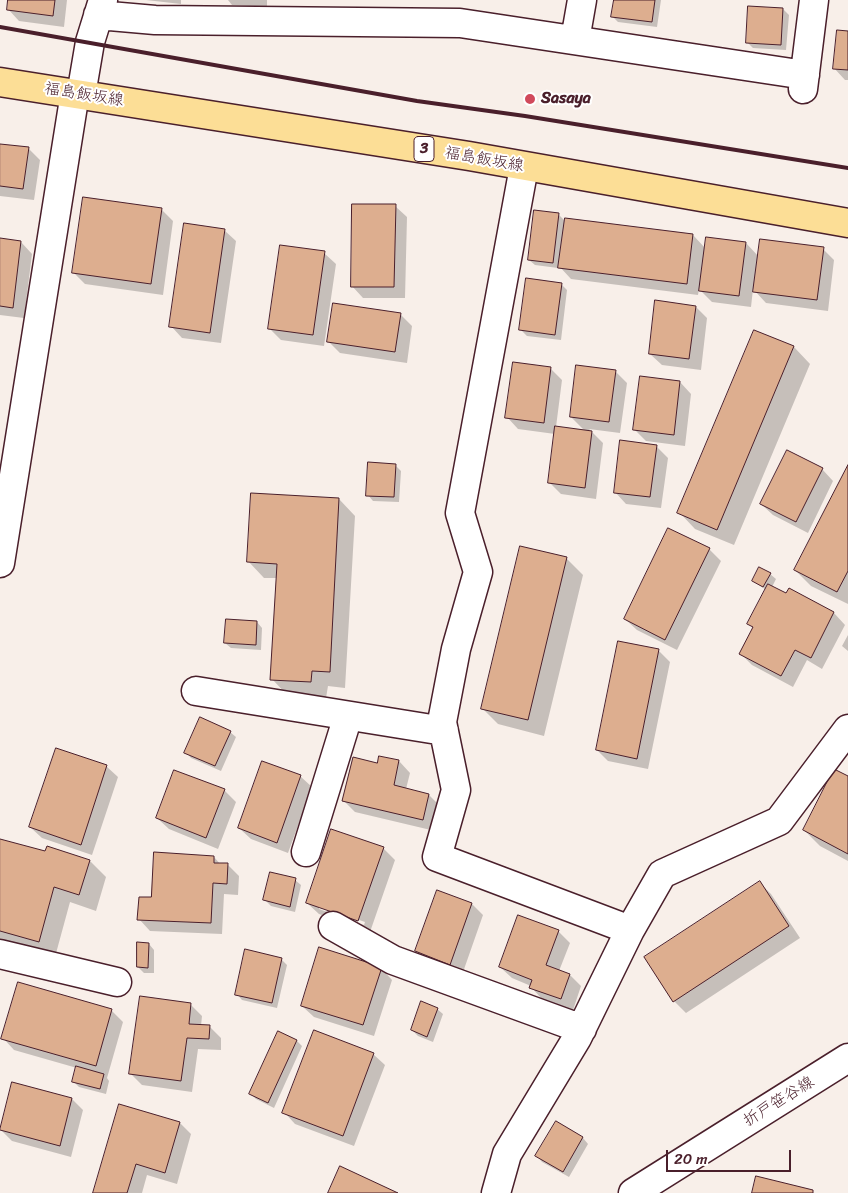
<!DOCTYPE html>
<meta charset="utf-8">
<style>
body{margin:0}
#map{position:relative;width:848px;height:1193px;overflow:hidden;background:#f8efe9;font-family:Sriracha,sans-serif}
canvas{display:block}
.scale{position:absolute;left:666px;top:1150px;width:125px;height:22px;box-sizing:border-box;border:2px solid #4a1f2b;border-top:0;padding-left:6px;font-size:15px;line-height:18px;white-space:nowrap;color:#4a1f2b;-webkit-text-stroke:4px #fff;paint-order:stroke}
</style>
<div id="map">
<canvas width="848" height="1193"></canvas>
<div class="scale">20 m</div>
</div>
<script>
const ctx = document.querySelector('canvas').getContext('2d');
ctx.lineJoin = 'round';
function fillPath(path, color) {
  ctx.fillStyle = color;
  ctx.fill(path, 'evenodd');
}
function trace(path, color, width, dash) {
  ctx.strokeStyle = color;
  ctx.lineWidth = width;
  ctx.lineCap = dash ? 'butt' : 'round';
  ctx.setLineDash(dash || []);
  ctx.stroke(path);
}
function drawText(font, color, halo, rows, align = 'center') {
  ctx.font = font + ' Sriracha,"Klee One",sans-serif';
  ctx.lineWidth = 4;
  ctx.setLineDash([]);
  ctx.textBaseline = 'middle';
  ctx.strokeStyle = halo;
  ctx.fillStyle = color;
  for (const [text, x, y, turn = 0] of rows) {
    ctx.save();
    ctx.translate(x, y);
    ctx.rotate((+turn || 0) * Math.PI / 180);
    ctx.textAlign = isNaN(turn) ? turn : align;
    if (halo) ctx.strokeText(text, 0, 0);
    ctx.fillText(text, 0, 0);
    ctx.restore();
  }
}
fillPath(new Path2D(`
 M9,0H67L64,27L19,21L8,9Z
 M146,0H181V4Z
 M228,0H267V7L232,5Z
 M615,0H661L657,27L618,22L613,17Z
 M783,9L789,15L786,50L753,48L747,42Z
 M848,32V80H845L834,68Z
 M0,145L28,148L40,160L34,200L0,196Z
 M395,206L407,217L405,298H363L352,286Z
 M162,210L173,221L163,295L85,284L73,272Z
 M558,214L566,222L693,235L705,248L746,243L759,257L823,249L834,260L828,311L766,303L753,289L751,307L712,302L699,289L698,295L571,279L559,266L558,268L535,265L529,260Z
 M224,230L236,241L221,343L182,338L171,326Z
 M0,239L21,242L32,254L24,318L0,315Z
 M324,253L336,264L324,346L281,340L270,329Z
 M561,284L567,290L561,340L527,336L521,330Z
 M696,307L707,318L701,370L662,365L650,354Z
 M400,314L412,326L407,363L340,353L329,342Z
 M755,331L794,347L810,364L734,545L695,529L679,512Z
 M550,368L562,380L556,427L585,431L571,417L615,371L627,383L620,433L589,429L603,443L596,499L561,494L549,482L555,434L518,429L507,417Z
 M680,382L691,394L685,446L646,441L634,429Z
 M656,446L668,458L661,508L626,504L615,492Z
 M395,465L401,471L399,502L373,501L368,495Z
 M848,467V604L811,586L795,570Z
 M822,469L833,481L808,533L773,515L761,504Z
 M339,499L355,516L345,688L328,686L326,698L288,696L272,679L277,578H264L248,561Z
 M709,549L721,561L677,650L637,630L625,619Z
 M566,558L583,575L544,736L498,724L482,708Z
 M770,574L776,579L772,587L786,595L789,590L834,613L845,625L822,669L807,660L793,687L752,665L741,654L754,629L749,624L766,590L753,580Z
 M257,622L262,628L261,650L231,648L225,643Z
 M848,635V651L842,646Z
 M659,651L670,662L648,769L608,761L597,750Z
 M230,732L236,737L221,771L191,758L186,752Z
 M399,761L410,773L406,789L429,795L440,806L435,831L355,812L344,801L378,764Z
 M106,766L118,777L92,855L42,838L30,827Z
 M300,776L312,787L288,853L251,839L239,828Z
 M848,777V861L820,846L804,830Z
 M224,790L236,802L218,849L169,829L157,818Z
 M0,840L46,853L47,847L90,861L106,877L96,911L70,902L55,957L0,941Z
 M383,848L395,860L370,932L319,914L307,903ZM319,906L365,922L364,925L319,909Z
 M214,857L221,865H228L239,876L238,895L224,894L222,934L150,931L139,919L153,898Z
 M295,880L301,885L295,912L271,906L265,900Z
 M760,883L771,894L800,938L686,1013L674,1001L645,957Z
 M438,892L472,904L483,915L462,975L428,962L416,951Z
 M558,931L570,943L559,971L570,975L581,986L573,1010L542,999L531,987V986L512,978L500,967Z
 M149,944L154,950V973H144L138,967Z
 M281,959L287,965L277,1008L242,1000L237,994Z
 M381,968L392,980L374,1036L314,1017L302,1006Z
 M191,1005L202,1016L201,1026H209L221,1038V1050L198,1049L192,1092L142,1085L131,1074Z
 M437,1009L443,1014L433,1042L418,1036L412,1030Z
 M112,1011L123,1022L107,1078L109,1081L106,1094L79,1087L73,1081L77,1068L14,1050L3,1038Z
 M297,1041L302,1046L274,1108L256,1099L251,1094Z
 M373,1054L385,1065L354,1146L295,1124L284,1112Z
 M72,1099L83,1110L71,1157L12,1141L1,1130Z
 M180,1123L191,1134L177,1184L147,1175L142,1193H94Z
 M556,1123L583,1138L588,1144L569,1177L542,1162L537,1156Z`), '#0003');
const building = new Path2D(`
 M8,0H55L53,16L7,10Z
 M614,0H655L652,22L611,17Z
 M748,6L783,8L781,45L746,43Z
 M837,30L848,31V70L833,69Z
 M0,144L29,147L23,189L0,186Z
 M83,197L162,208L151,284L72,273Z
 M352,204H396L394,287H351Z
 M534,210L559,213L553,263L528,260Z
 M565,218L693,234L687,284L558,268Z
 M184,223L225,229L210,333L169,327Z
 M706,237L746,242L739,296L699,291Z
 M0,238L21,241L13,308L0,306Z
 M760,239L824,247L817,300L753,292Z
 M280,245L325,251L313,335L268,329Z
 M526,278L562,283L555,335L519,330Z
 M655,300L696,306L689,359L649,354Z
 M333,303L401,313L395,352L327,342Z
 M754,330L794,346L717,530L677,513Z
 M513,362L551,367L544,423L505,418Z
 M576,365L616,370L609,422L570,417Z
 M640,376L680,381L674,435L633,430Z
 M555,426L592,431L585,488L548,483Z
 M620,440L657,445L650,497L614,493Z
 M787,450L823,468L796,522L760,504Z
 M368,462L396,464L394,497L366,496Z
 M848,465V571L837,592L794,570Z
 M251,493L339,498L330,672L312,671L311,682L270,680L277,564L247,562Z
 M668,528L710,548L665,640L624,619Z
 M520,546L567,557L528,720L481,709Z
 M759,567L771,573L763,587L752,581Z
 M768,584L786,593L789,588L834,612L811,658L795,650L781,676L739,654L753,627L747,624Z
 M226,619L257,621L256,645L224,643Z
 M618,641L659,649L637,759L596,750Z
 M200,717L231,731L215,766L184,753Z
 M56,748L107,765L81,845L29,827Z
 M379,756L399,760L394,785L429,794L423,820L342,801L353,757L377,763Z
 M262,761L301,775L277,843L238,828Z
 M834,769L848,776V854L803,830Z
 M174,770L225,789L206,838L156,818Z
 M331,829L384,847L358,921L306,903Z
 M0,839L45,851L47,846L90,860L79,895L54,887L39,942L0,931Z
 M154,852L214,856V863H228L227,884L213,883L211,923L137,920L139,897H151Z
 M270,872L296,878L290,907L263,900Z
 M760,881L789,926L673,1002L644,957Z
 M437,890L472,903L450,965L415,951Z
 M518,915L559,930L546,965L570,974L561,999L529,988L532,980L499,967Z
 M137,942L149,943L148,968L137,967Z
 M319,947L382,967L363,1025L301,1006Z
 M245,949L282,958L272,1003L235,995Z
 M18,982L112,1009L96,1066L1,1039Z
 M140,996L191,1003L189,1024L210,1025L209,1039L187,1038L181,1081L129,1074Z
 M421,1001L438,1008L427,1037L411,1030Z
 M314,1030L374,1053L343,1136L282,1113Z
 M278,1031L297,1040L268,1103L249,1094Z
 M76,1066L104,1074L100,1089L72,1082Z
 M12,1082L72,1098L60,1146L0,1130Z
 M119,1104L180,1122L165,1173L136,1164L127,1193H93Z
 M556,1121L583,1137L563,1172L535,1156Z
 M340,1166L398,1193H328Z
 M756,1176L813,1190V1193H752Z`);
fillPath(building, '#ddae8f');
trace(building, '#4a1f2b', 1);
const minor = new Path2D(`
 M98,15L155,20L460,23L805,75
 M575,40L582,0
 M803,89L814,0
 M81,95L90,42L103,0
 M524,167L460,513L478,572L456,649L442,722L456,790L437,857L630,930
 M0,563L75,93
 M196,691L444,731
 M306,852L348,716
 M333,926L393,960L582,1029
 M0,954L117,982
 M496,1193L507,1154L577,1038L630,930L662,874L779,821L848,729`);
const secondary = new Path2D(`
 M633,1193L848,1058`);
const primary = new Path2D(`
 M0,82L469,156L848,223`);
trace(minor, '#4a1f2b', 31);
trace(secondary, '#4a1f2b', 31);
trace(primary, '#4a1f2b', 31);
trace(minor, '#fff', 28);
trace(secondary, '#fff', 28);
trace(primary, '#fcde96', 28);
trace(new Path2D(`
 M0,27L417,101L525,116L848,168`), '#4a1f2b', 4);
for (const [x, y, r, color] of [
 [530,99,6,"#d1495b"]
]) {
  const dot = new Path2D();
  dot.arc(x, y, r, 0, 2 * Math.PI);
  ctx.fillStyle = color;
  ctx.fill(dot);
  trace(dot, '#fff', 2);
}
for (const [x, y, w] of [
 [424,149,20]
]) {
  const box = new Path2D();
  box.roundRect(x - w / 2, y - 12.5, w, 25, 4);
  ctx.fillStyle = '#fff';
  ctx.fill(box);
  trace(box, '#4a1f2b', 1);
}
drawText('bold 15px', '#4a1f2b', null, [
 ["3",424,149]
]);
drawText('16px', '#4a1f2b', '#fff', [
 ["福島飯坂線",84,95,9],
 ["福島飯坂線",484,160,10],
 ["折戸笹谷線",779,1102,-32]
]);
drawText('bold 16px', '#4a1f2b', '#fff', [
 ["Sasaya",541,99]
], 'left');
</script>
